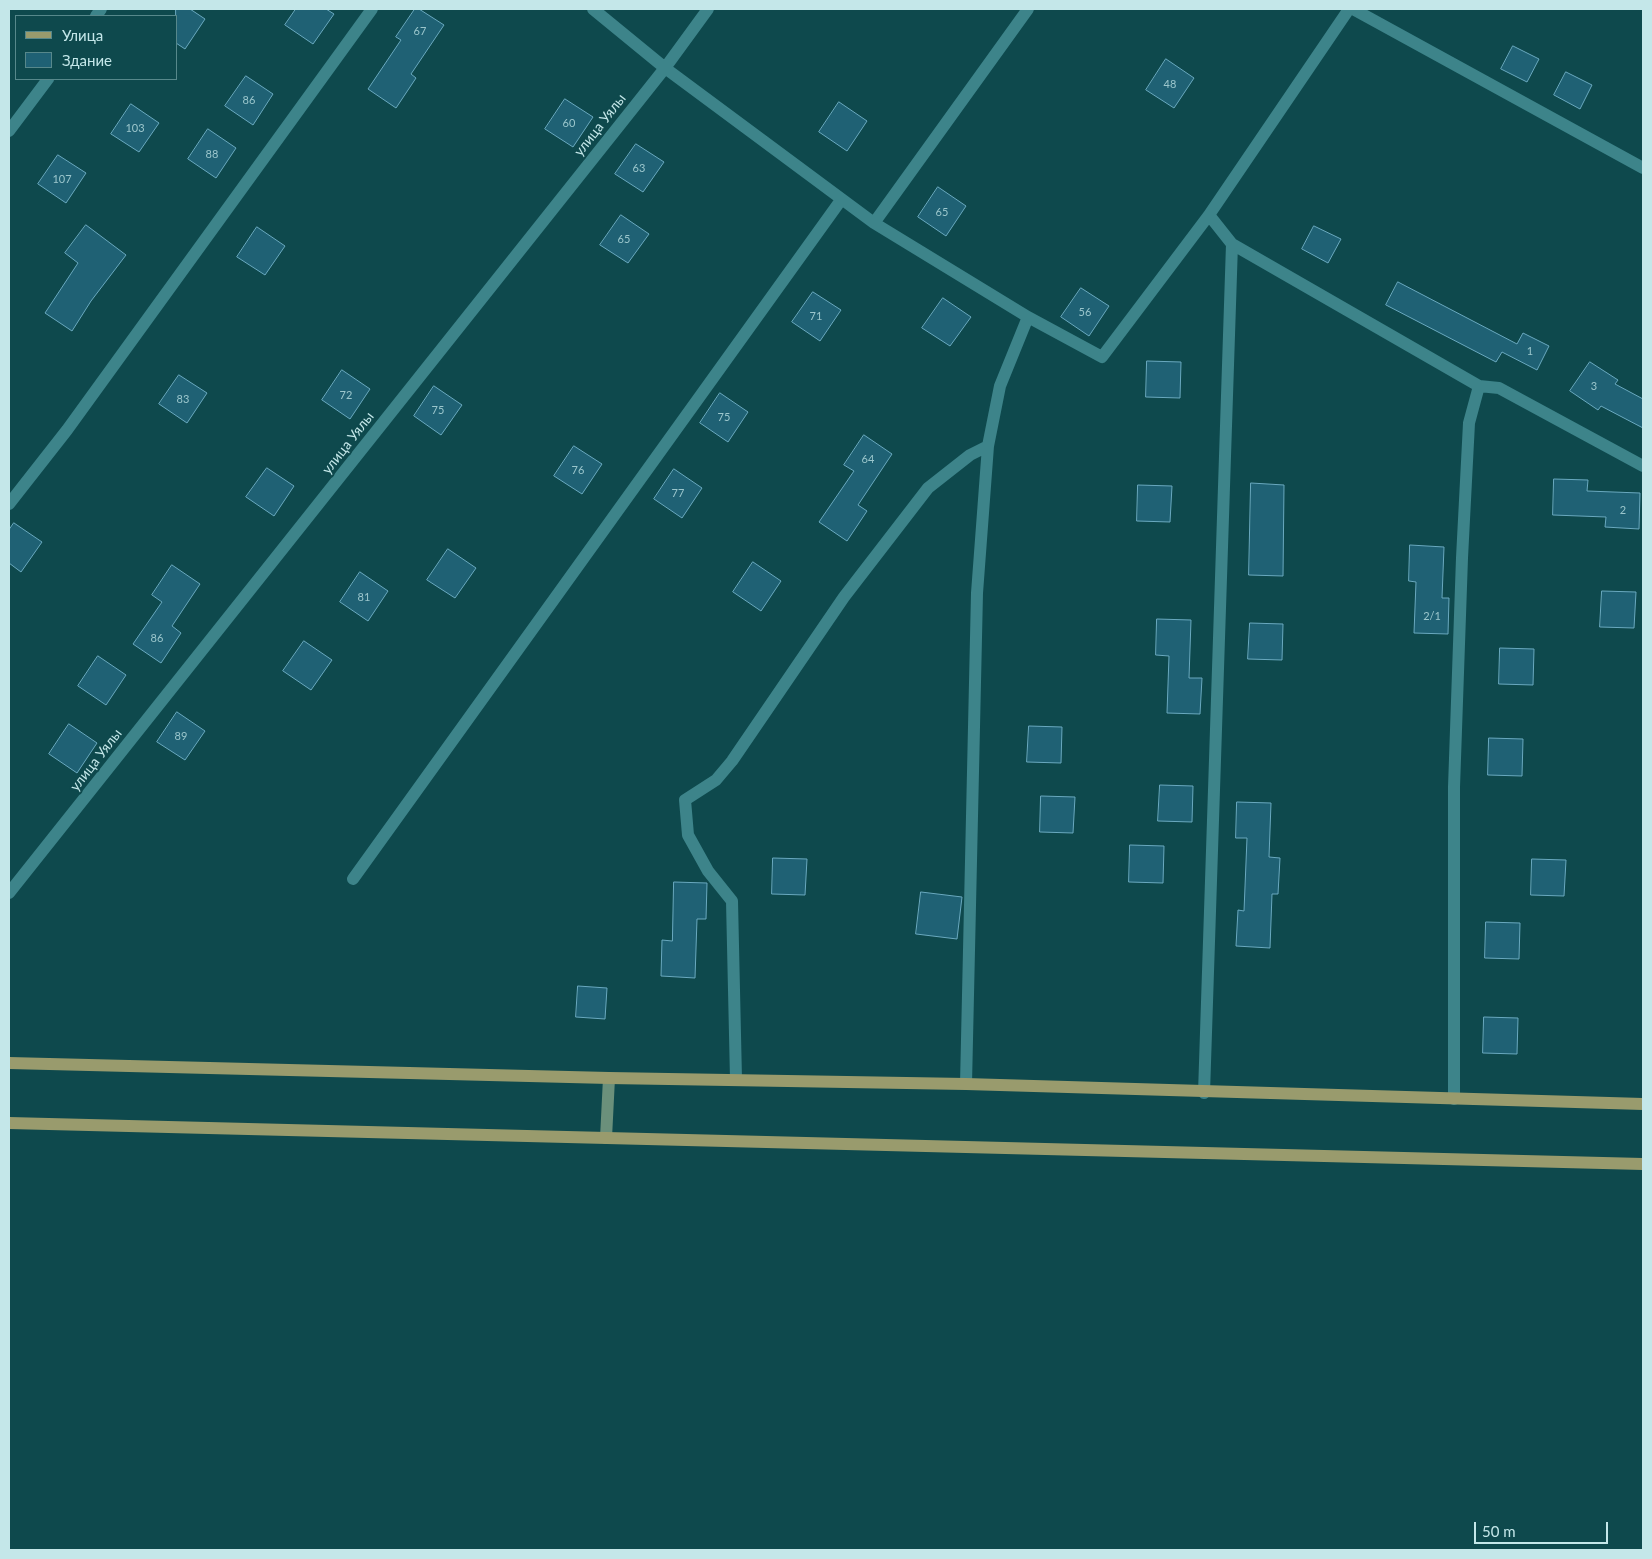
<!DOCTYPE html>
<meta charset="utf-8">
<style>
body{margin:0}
#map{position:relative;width:1652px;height:1559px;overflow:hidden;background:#0e494d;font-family:Lato,sans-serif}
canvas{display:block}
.frame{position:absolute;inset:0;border:10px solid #c4e7e9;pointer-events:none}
.legend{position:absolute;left:15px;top:15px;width:162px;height:65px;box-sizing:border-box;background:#0e494d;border:1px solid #57888b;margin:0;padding:6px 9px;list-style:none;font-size:15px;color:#c4e7e9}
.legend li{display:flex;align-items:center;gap:10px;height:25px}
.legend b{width:25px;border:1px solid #57888b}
.scale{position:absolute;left:1474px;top:1522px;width:134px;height:22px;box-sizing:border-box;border:2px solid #c4e7e9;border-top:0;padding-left:6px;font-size:15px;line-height:18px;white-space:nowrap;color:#c4e7e9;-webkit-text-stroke:4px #0e494d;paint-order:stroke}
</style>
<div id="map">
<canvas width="1652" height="1559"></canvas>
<div class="frame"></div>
<ul class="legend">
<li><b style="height:6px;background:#999b6d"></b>Улица</li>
<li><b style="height:14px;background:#1f6174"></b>Здание</li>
</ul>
<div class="scale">50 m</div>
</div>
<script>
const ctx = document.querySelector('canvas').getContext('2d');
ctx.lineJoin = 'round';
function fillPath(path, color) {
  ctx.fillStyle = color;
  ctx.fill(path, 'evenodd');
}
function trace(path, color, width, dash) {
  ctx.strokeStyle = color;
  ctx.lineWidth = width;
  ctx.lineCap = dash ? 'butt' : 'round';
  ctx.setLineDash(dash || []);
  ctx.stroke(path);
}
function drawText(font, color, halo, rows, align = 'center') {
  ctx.font = font + ' Lato,sans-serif';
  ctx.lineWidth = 4;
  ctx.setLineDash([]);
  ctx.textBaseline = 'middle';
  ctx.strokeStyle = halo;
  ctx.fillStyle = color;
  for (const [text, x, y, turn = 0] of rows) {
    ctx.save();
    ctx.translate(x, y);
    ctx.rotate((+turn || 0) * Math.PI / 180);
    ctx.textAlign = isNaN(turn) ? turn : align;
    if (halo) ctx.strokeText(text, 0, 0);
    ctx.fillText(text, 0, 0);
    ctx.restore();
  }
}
const building = new Path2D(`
 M176,9H190L205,19L185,49L176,43Z
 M296,9H326L334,14L313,44L285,25Z
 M415,9H419L444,25L411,74L416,78L396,108L368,89L401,40L396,37Z
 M1513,46L1539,59L1527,82L1501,69Z
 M1166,59L1194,78L1174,108L1146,90Z
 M1566,72L1592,85L1580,109L1554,95Z
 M246,76L273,94L253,125L225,106Z
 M565,99L593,117L573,147L545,129Z
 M839,102L867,121L847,151L819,132Z
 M131,104L159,123L139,152L111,134Z
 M208,129L236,148L216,178L188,159Z
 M636,144L664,162L643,192L615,174Z
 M58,155L86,173L66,203L38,184Z
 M938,187L966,206L946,236L918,217Z
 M621,215L649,234L628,263L600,245Z
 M86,225L126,255L91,301L72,331L45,313L78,263L65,253Z
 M1314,226L1341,239L1328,263L1302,249Z
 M257,227L285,246L265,275L237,257Z
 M1398,282L1517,344L1523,333L1549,346L1537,370L1502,352L1496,362L1386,305Z
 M1081,288L1109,306L1089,336L1061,317Z
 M813,292L841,310L820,341L792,322Z
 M943,298L971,317L950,346L922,328Z
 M1147,361L1181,362L1180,398L1146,397Z
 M1590,362L1618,380L1615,384L1643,399V428L1601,406L1598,410L1570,391Z
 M342,370L370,389L350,419L322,400Z
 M179,375L207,393L187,423L159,404Z
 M434,386L462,405L441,435L414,416Z
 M720,393L748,412L728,442L700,423Z
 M864,435L892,454L858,505L867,511L847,541L819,522L854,471L844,465Z
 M574,446L602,464L582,494L554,476Z
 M267,468L294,486L274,516L246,497Z
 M674,469L702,488L682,518L654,499Z
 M1554,479L1588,480L1587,491L1640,493L1639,529L1605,527L1606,517L1553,515Z
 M1251,483L1284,485L1283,576L1249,575Z
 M1138,485L1172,486L1170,522L1137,521Z
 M14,523L42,542L21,572L9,563V530Z
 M1410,545L1444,547L1442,598H1449L1448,634L1414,633L1416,582L1409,581Z
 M448,549L476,568L455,598L427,580Z
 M753,562L781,581L761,611L733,592Z
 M172,565L200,584L172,626L181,633L161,663L133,644L162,602L152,595Z
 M360,572L388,591L368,621L340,602Z
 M1602,591L1636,592L1634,628L1600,627Z
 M1157,619L1191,620L1189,678H1202L1200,714L1167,713L1169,656L1156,655Z
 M1250,623L1283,624L1282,660L1248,659Z
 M304,641L332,660L311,690L283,671Z
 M1500,648L1534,649L1533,685L1499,684Z
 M98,656L126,675L106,705L78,686Z
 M177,712L205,731L185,760L157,742Z
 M69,724L97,743L77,773L49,754Z
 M1029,726L1062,727L1061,763L1027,762Z
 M1489,738L1523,739L1522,776L1488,775Z
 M1160,785L1193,786L1192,822L1158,821Z
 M1041,796L1075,797L1073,833L1040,832Z
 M1237,802L1271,803L1269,857L1280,858L1278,894H1272L1270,948L1236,946L1238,910L1244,911L1247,838H1236Z
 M1130,845L1164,846L1163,883L1129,882Z
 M773,858L807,859L805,895L772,894Z
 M1532,859L1566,860L1564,896L1531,895Z
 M674,882L707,883L706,919H697L695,978L661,976L662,940L672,941Z
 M921,892L962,897L957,939L916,934Z
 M1486,922L1520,923L1519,959L1485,958Z
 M578,986L607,988L605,1019L576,1017Z
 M1484,1017L1518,1018L1517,1054L1483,1053Z`);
fillPath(building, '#1f6174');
trace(building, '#6aa9bf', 1);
trace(new Path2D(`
 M593,9L665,68L874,223L1028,317L1102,357L1209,215L1349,9
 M1353,9L1643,168
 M96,16L101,9
 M9,131L48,79
 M1209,215L1232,244L1479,386
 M874,223L1028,9
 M9,504L67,430L372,9
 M353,879L841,200
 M9,893L665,68L708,9
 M736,1079L732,901L708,871L688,835L685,800L716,780L732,761L844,597L928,488L970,455L988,446
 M966,1084L977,593L988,446L1000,386L1028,317
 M1204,1093L1232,244
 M1454,1099V787L1462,558L1469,423L1479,386L1499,388L1643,466`), '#3d848a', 12);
trace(new Path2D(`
 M606,1138L609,1078`), '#6b907b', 12);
trace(new Path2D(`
 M9,1063L609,1078L966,1084L1643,1104
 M9,1123L1643,1164`), '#999b6d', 12);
drawText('11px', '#9bc6cc', null, [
 ["67",420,31],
 ["48",1170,84],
 ["86",249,100],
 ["60",569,123],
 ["103",135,128],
 ["88",212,154],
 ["63",639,168],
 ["107",62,179],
 ["65",942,212],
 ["65",624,239],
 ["56",1085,312],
 ["71",816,316],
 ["1",1530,351],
 ["3",1594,386],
 ["72",346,395],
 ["83",183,399],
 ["75",438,410],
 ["75",724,417],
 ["64",868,459],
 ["76",578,470],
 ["77",678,493],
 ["2",1623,510],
 ["81",364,597],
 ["2/1",1432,616],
 ["86",157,638],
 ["89",181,736]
]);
drawText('14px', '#c4e7e9', '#0e494d', [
 ["улица Уялы",600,125,-52],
 ["улица Уялы",348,443,-52],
 ["улица Уялы",96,760,-52]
]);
</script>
